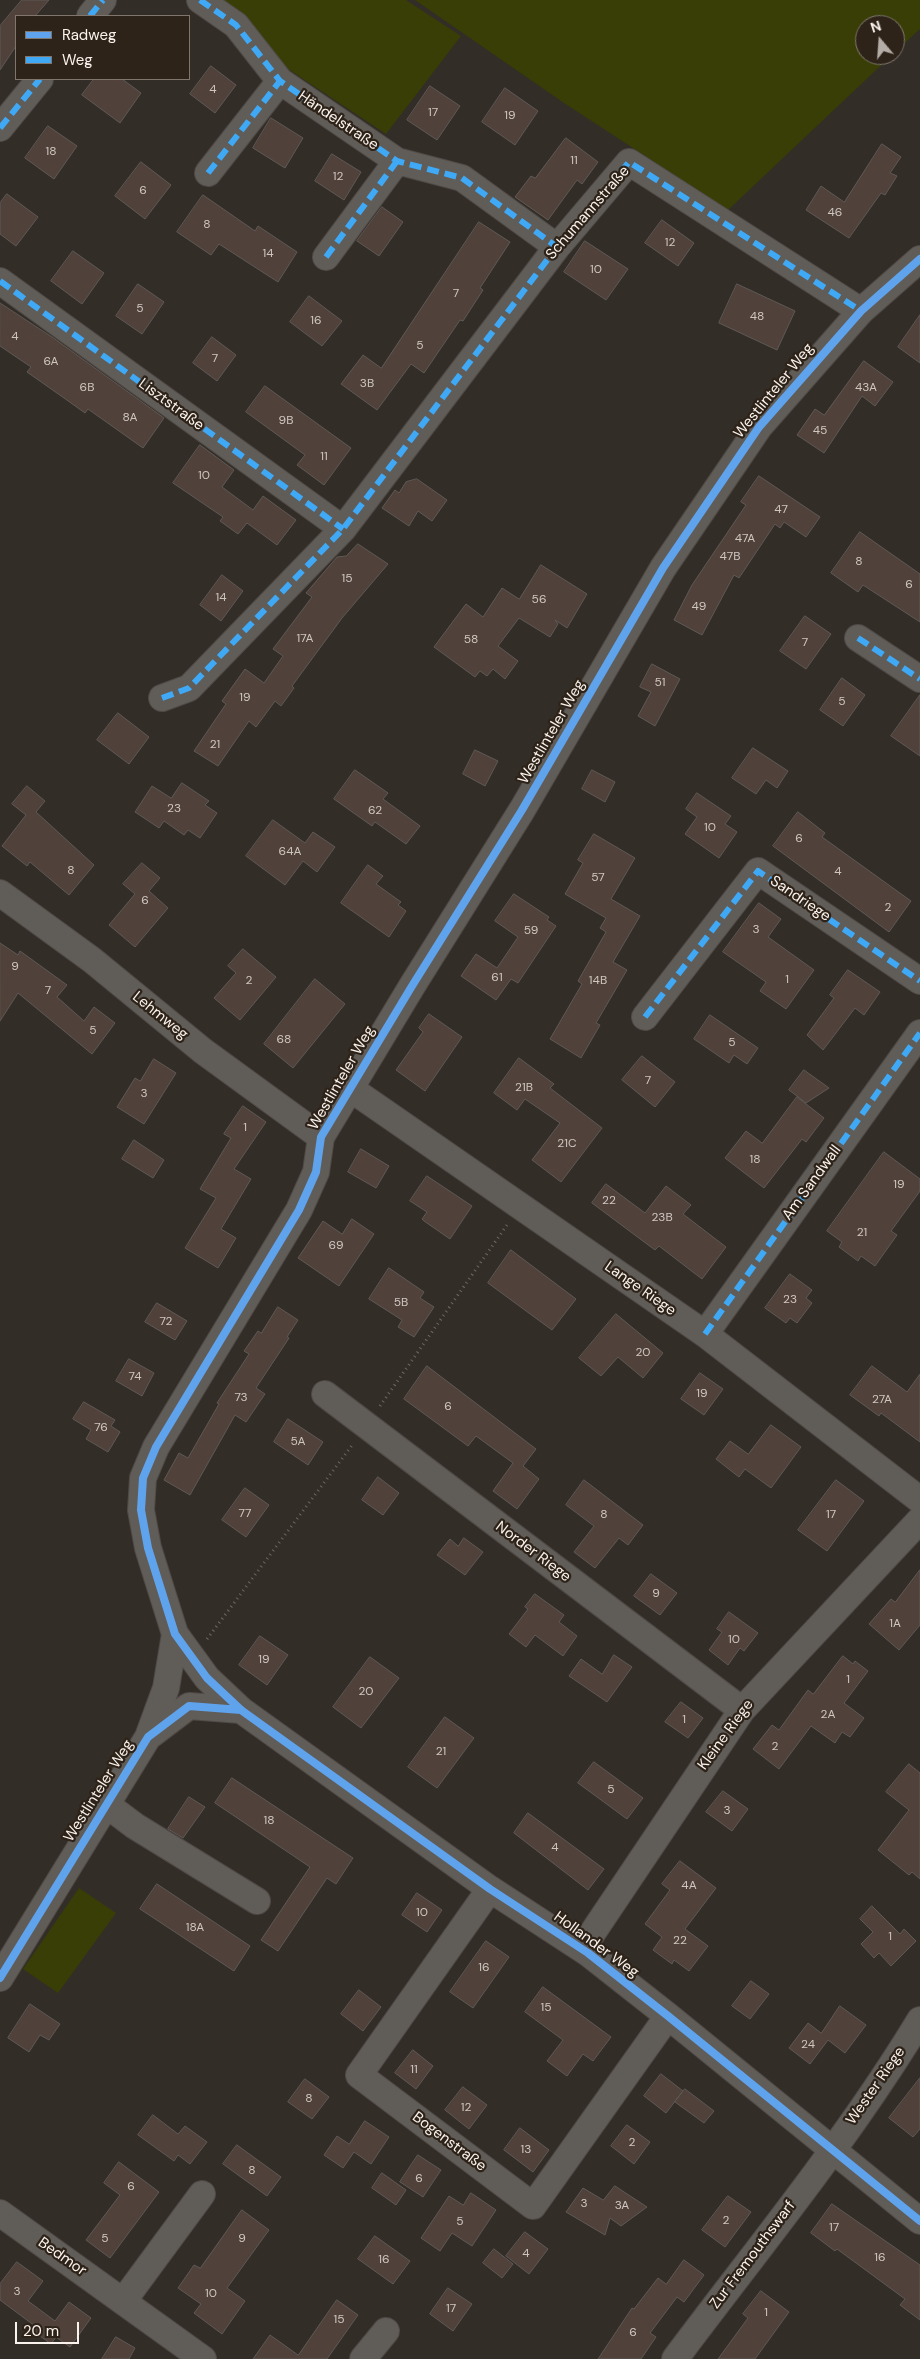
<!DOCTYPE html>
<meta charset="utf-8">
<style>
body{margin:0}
#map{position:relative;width:920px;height:2359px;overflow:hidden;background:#332d28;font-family:"DM Sans",sans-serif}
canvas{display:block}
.legend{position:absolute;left:15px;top:15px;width:175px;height:65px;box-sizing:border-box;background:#2e2319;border:1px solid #80766d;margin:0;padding:6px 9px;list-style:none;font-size:15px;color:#faf2ec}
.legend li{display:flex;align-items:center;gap:10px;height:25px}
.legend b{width:25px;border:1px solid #80766d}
.north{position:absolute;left:855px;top:15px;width:50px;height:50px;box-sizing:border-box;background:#2e2319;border:1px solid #80766d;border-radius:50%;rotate:342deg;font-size:14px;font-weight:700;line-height:20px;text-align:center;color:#faf2ec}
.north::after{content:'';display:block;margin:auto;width:18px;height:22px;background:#b4ada7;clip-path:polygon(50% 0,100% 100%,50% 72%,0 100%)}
.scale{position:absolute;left:15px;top:2322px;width:64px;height:22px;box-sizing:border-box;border:2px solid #faf2ec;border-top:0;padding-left:6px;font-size:15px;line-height:18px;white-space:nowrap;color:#faf2ec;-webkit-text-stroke:4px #2e2319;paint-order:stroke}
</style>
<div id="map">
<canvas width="920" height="2359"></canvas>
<ul class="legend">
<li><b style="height:6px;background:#60a3ed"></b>Radweg</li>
<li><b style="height:6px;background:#3fa9f5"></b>Weg</li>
</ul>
<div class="north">N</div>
<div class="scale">20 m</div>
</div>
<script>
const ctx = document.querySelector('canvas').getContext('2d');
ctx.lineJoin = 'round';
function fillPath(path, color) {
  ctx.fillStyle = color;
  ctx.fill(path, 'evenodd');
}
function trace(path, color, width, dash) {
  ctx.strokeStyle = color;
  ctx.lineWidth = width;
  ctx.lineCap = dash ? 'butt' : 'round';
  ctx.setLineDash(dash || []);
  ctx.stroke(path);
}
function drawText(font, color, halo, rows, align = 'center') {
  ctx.font = font + ' "DM Sans",sans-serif';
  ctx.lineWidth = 4.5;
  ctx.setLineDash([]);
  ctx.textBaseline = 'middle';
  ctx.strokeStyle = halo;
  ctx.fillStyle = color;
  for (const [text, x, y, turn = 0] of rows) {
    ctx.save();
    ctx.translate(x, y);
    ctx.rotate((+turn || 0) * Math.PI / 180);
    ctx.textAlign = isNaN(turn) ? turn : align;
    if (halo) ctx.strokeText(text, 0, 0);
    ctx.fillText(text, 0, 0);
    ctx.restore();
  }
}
fillPath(new Path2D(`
 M223,0H406L461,36L386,134L276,61Z
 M415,0H920V29L895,52V25H865V55H892L728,210L564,103Z
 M79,1888L116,1913L58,1993L23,1969Z`), '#383e05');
const building = new Path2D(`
 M22,0H49L35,16H16V46L0,70V26Z
 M211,66L236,85L215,113L190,94Z
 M94,79H122L141,93L120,123L82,95Z
 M430,86L460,106L437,140L407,120Z
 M505,88L538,111L515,145L482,122Z
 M271,118L303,138L285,168L253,148Z
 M48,126L77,146L54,179L25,158Z
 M566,138L598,162L582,184L577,180L548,220L515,197L531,176L535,178Z
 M882,144L901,157L890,173L897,176L885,195L881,193L849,238L806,210L821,186L844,202Z
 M332,154L361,172L344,200L315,181Z
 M141,162L171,185L145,219L115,196Z
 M7,194L38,217L16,246L0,234V203Z
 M203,195L255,231L258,226L297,252L278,282L219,244L211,255L177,232Z
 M382,207L403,222L379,256L357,241Z
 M662,220L694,243L678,266L645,243Z
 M479,222L510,242L480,288L483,290L463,321L460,320L424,373L411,364L377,410L341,384L363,355L381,368Z
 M585,241L628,269L606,300L564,272Z
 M73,251L104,273L82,304L51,281Z
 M138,284L164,302L142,334L116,316Z
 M737,284L795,311L777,350L719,323Z
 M309,296L342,321L322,346L290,322Z
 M0,303L52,337L164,418L143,448L88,409L85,413L64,398L27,372L31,367L0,346Z
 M920,315V363L898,347Z
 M212,337L236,355L217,381L193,363Z
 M864,361L893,382L875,406L862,396L824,453L797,435L815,409L824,415Z
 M265,386L351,448L324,485L297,465L305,455L246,412Z
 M200,445L234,470L222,487L253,510L263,496L296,520L277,545L247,523L238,534L220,521L223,517L173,483Z
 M759,476L820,517L806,537L784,522L780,528L775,524L739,578L734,575L702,635L674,620L692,585L746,505L741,502Z
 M417,479L447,500L432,521L418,511L409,526L382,508L395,490L399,493L406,482Z
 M860,532L920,574V622L863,585L858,592L831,573Z
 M358,544L388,564L342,618L292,686L294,688L281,706L275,701L256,727L249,721L218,766L194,751L226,704L222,701L245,669L264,683L283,656L273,649L312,597L306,593L337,557L346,556Z
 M541,565L587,594L567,628L555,620L558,624L550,637L519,618L498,646L518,661L505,679L493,669L487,676L480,671L475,677L434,647L466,604L483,617L502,588L519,599Z
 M222,575L243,591L221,621L200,605Z
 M805,616L831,634L806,669L780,651Z
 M652,664L680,679L655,726L638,716L651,692L640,687Z
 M842,678L865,695L843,726L820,710Z
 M920,695V756L891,736Z
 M118,713L149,737L129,764L97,740Z
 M753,748L788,771L777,788L766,780L756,794L732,778Z
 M475,750L498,761L485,786L463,774Z
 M355,770L388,793L383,799L420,826L406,844L375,822L372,826L334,799Z
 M592,770L615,782L605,802L582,789Z
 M182,783L209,801L205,805L217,813L200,838L188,830L184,835L164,821L159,828L135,812L152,786L171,798Z
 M27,786L45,801L36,812L94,865L69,895L30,862L27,866L2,846L26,815L12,804Z
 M697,793L731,816L725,824L737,832L719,858L685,834L697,817L686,809Z
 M798,812L825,833L822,837L911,901L889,932L773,846Z
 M273,820L305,843L313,832L335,847L317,872L303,861L285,885L246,856Z
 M594,834L635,858L611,899L640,916L613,962L627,970L596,1023L600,1025L581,1058L550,1039L582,984L578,981L606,932L600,928L606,918L565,894L583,863L578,860Z
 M142,863L160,878L149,891L168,908L135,947L109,925L135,894L123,884Z
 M368,865L383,876L376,884L401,902L398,905L406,911L389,937L341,903Z
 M514,894L549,917L547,920L556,926L518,983L511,979L496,1000L461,976L476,954L497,968L518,937L495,921Z
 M759,903L781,919L768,937L814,970L786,1009L760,991L766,982L723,952Z
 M0,943L18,955L20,951L67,985L57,997L84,1021L94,1007L115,1023L92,1054L18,993L0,1021Z
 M243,949L276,977L240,1020L214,998L236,973L228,966Z
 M848,970L880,992L864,1015L855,1008L823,1050L807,1035L834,998L830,995Z
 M315,979L345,1004L293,1068L264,1044Z
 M429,1014L462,1037L425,1091L396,1070L423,1032L419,1028Z
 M710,1015L758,1048L747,1064L734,1055L729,1063L694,1039Z
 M642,1056L675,1082L655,1107L622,1080Z
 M519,1058L554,1084L550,1088L602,1128L561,1182L532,1160L560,1123L525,1099L517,1110L494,1093Z
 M154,1059L176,1073L144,1124L117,1107L135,1078L140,1081Z
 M804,1070L829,1088L806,1103L789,1090Z
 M797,1097L824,1118L806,1142L802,1139L764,1188L725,1158L746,1131L762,1143Z
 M243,1106L266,1122L234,1169L251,1179L221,1229L236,1238L218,1268L185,1248L216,1198L200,1189L231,1138L224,1134Z
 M134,1140L164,1160L153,1178L122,1159Z
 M361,1149L389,1166L376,1188L348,1172Z
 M884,1152L920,1179V1191L891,1231L897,1235L875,1266L861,1256L858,1261L839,1247L842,1242L827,1231Z
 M427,1176L472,1206L450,1239L424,1221L422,1219L427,1212L410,1201Z
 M606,1184L645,1213L666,1186L691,1205L683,1214L726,1247L702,1279L659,1246L655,1250L592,1203Z
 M352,1219L374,1234L339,1286L298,1258L323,1221L342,1234Z
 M511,1250L576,1299L552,1330L488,1283Z
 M389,1268L424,1292L420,1298L434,1307L414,1337L398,1327L402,1320L369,1299Z
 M790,1274L812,1290L806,1298L812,1303L797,1323L790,1318L786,1323L765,1308Z
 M157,1303L187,1321L175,1340L145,1322Z
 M278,1307L298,1320L287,1337L289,1338L256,1388L265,1394L246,1422L235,1415L190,1495L164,1480L179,1453L188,1458L219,1404L217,1403L249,1354L244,1351L258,1331L261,1333Z
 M616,1314L663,1353L643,1378L618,1357L601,1376L579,1358Z
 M129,1359L154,1373L142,1396L116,1381Z
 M427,1366L536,1449L523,1466L539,1479L517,1509L493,1491L513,1463L476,1436L468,1446L404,1399Z
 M872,1366L907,1392L920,1374V1442L881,1413L879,1416L850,1395Z
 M700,1373L723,1389L704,1415L681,1399Z
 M84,1402L115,1420L111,1426L120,1432L108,1452L86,1439L91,1430L73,1419Z
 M288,1419L323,1442L308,1465L274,1442Z
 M771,1425L801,1447L771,1488L745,1469L739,1477L716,1459L730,1441L748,1454Z
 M378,1477L399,1493L383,1515L362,1500Z
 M584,1480L643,1525L628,1545L619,1538L595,1568L574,1552L594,1526L566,1505Z
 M836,1480L864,1501L827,1551L798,1530Z
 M245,1488L269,1505L246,1537L222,1520Z
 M464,1538L483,1552L465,1575L437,1555L450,1539L458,1546Z
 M920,1570V1625L899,1650L869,1624L891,1599L895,1602Z
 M651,1574L677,1593L660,1615L634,1596Z
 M535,1594L564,1615L559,1622L577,1636L563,1656L535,1635L526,1647L509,1634L528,1609L525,1607Z
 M729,1612L758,1633L744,1651L740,1648L728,1665L709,1650L722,1632L717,1629Z
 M260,1636L288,1655L267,1685L239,1665Z
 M614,1655L632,1667L607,1702L569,1676L581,1659L602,1674Z
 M843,1656L853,1664L855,1661L868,1671L844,1703L864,1718L850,1737L842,1732L835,1743L811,1726L779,1769L753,1749L772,1725L779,1730L808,1690L813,1694Z
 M370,1657L399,1678L361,1728L333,1707Z
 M681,1702L703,1718L688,1738L665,1722Z
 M445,1717L474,1738L437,1788L408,1767Z
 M594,1762L643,1798L627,1819L578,1783Z
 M909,1764L920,1773V1879L912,1872L909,1875L878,1850L909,1810L886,1792Z
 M232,1778L353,1858L336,1884L327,1878L278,1951L261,1940L310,1867L215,1803Z
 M723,1791L748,1809L732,1831L706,1812Z
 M189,1797L205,1807L183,1838L168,1829Z
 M528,1813L604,1869L588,1890L514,1833Z
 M680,1861L716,1888L685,1929L708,1946L689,1971L674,1960L672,1964L653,1950L662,1937L645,1924L670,1890L662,1884Z
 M157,1884L250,1946L234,1971L140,1909Z
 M417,1893L442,1910L427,1932L402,1915Z
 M872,1906L900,1934L904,1929L916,1941L891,1966L879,1953L874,1958L861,1944L873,1932L860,1919Z
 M486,1941L509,1957L473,2008L450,1992Z
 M751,1981L769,1994L750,2019L732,2006Z
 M543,1987L611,2037L593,2061L583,2054L567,2076L547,2061L563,2040L525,2012Z
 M359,1990L381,2007L363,2031L341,2014Z
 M30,2004L60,2024L49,2040L40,2035L29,2052L8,2038Z
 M840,2006L866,2025L845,2053L828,2040L810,2064L789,2048L808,2023L821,2033Z
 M413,2050L433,2066L416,2089L395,2073Z
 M661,2074L683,2091L666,2113L644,2096Z
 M920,2078V2129L913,2137L889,2118Z
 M305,2079L329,2097L312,2119L288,2102Z
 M463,2087L487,2105L469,2129L445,2110Z
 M685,2089L714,2111L704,2123L675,2102Z
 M153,2115L178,2134L185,2126L207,2142L190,2164L178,2155L174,2161L138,2135Z
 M365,2121L389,2137L371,2164L354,2152L343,2168L324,2155L337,2136L349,2144Z
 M627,2125L650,2142L634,2164L611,2146Z
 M520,2128L549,2150L533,2172L504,2150Z
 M237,2145L281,2177L267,2196L223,2164Z
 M418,2155L441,2170L423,2197L400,2182Z
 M119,2162L159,2192L110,2258L86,2240L120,2195L104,2183Z
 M382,2173L406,2190L396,2205L372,2188Z
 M615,2186L647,2207L621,2226L610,2218L605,2235L566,2212L583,2188L603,2200Z
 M471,2193L496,2210L472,2246L452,2233L440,2251L421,2238L449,2196L463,2205Z
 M728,2196L751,2212L725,2247L702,2230Z
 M832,2204L920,2265V2320L900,2305L905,2299L837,2249L835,2251L811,2233Z
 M242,2210L269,2230L227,2288L245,2301L222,2334L194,2313L201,2304L178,2288L194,2265L200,2268Z
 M525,2232L548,2249L529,2274L506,2256Z
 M375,2236L410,2261L393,2284L358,2259Z
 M494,2249L513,2264L502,2278L483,2263Z
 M684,2260L704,2275L684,2302L677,2297L650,2333L656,2337L641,2359H598L632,2308L634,2309L658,2278L666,2284Z
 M17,2262L43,2281L28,2301L55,2321L69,2302L91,2318L70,2347L56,2337L51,2344L32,2330L35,2326L0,2300V2284Z
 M448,2288L472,2304L453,2331L430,2314Z
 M761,2291L789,2312L755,2359H718L748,2318L743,2314Z
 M337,2300L358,2315L327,2359H253L270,2335L298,2355Z
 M116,2337L135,2348L129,2359H102Z`);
fillPath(building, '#50423b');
trace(building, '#5f5956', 1);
const minor = new Path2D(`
 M200,0L236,25L280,81L397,161L462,178L557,247
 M90,16L103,0
 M0,128L40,79
 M208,173L280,81
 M326,257L397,161
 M920,259L861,311L759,427L663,568L522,810L412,986L321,1137L316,1172L299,1210L156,1447L143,1478L141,1510L148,1548L175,1634L207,1678L241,1710L490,1889L588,1953L668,2016L920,2221
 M0,281L343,529
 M858,638L920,679
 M162,698L189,688L343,529L557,247L629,162L861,311
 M0,893L92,960L203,1051L321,1137
 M645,1017L758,871L920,981
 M351,1089L705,1334L920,1500
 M705,1334L920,1033
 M325,1394L742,1710
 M148,1737L189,1706L241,1710
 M107,1805L135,1826L257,1901
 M490,1889L359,2075L533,2206L668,2016
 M588,1953L587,1941L742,1710L920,1520
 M0,1978L148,1737L166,1688L175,1634
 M0,2213L203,2359
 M124,2300L202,2194
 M363,2359L386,2331
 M675,2359C758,2248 848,2139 920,2020`);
trace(minor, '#504a46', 28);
trace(new Path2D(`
 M380,1406L507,1225
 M207,1639L353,1444`), '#6e6965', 3, [1, 4]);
trace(minor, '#605c58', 26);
trace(new Path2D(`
 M200,0L236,25L280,81L397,161L462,178L557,247
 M90,16L103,0
 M0,128L40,79
 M208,173L280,81
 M326,257L397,161
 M0,281L343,529
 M858,638L920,679
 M162,698L189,688L343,529L557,247L629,162L861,311
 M645,1017L758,871L920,981
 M705,1334L920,1033`), '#3fa9f5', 6, [12, 6]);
trace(new Path2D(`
 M920,259L861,311L759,427L663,568L522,810L412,986L321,1137L316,1172L299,1210L156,1447L143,1478L141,1510L148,1548L175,1634L207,1678L241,1710L490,1889L588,1953L668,2016L920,2221
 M0,1978L148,1737L189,1706L241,1710`), '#60a3ed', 8);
drawText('12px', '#d0c6c0', null, [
 ["4",213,90],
 ["17",433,113],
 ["19",510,116],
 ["18",51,152],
 ["11",574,161],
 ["12",338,177],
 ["6",143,191],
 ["46",835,213],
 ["8",207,225],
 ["12",670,243],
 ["14",268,254],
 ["10",596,270],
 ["7",456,294],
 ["5",140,309],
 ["48",757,317],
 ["16",316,321],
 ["4",15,337],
 ["5",420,346],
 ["7",215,359],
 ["6A",51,362],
 ["3B",367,384],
 ["6B",87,388],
 ["43A",866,388],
 ["8A",130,418],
 ["9B",286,421],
 ["45",820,431],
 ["11",324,457],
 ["10",204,476],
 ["47",781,510],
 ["47A",745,539],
 ["47B",730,557],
 ["8",859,562],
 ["15",347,579],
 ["6",909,585],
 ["14",221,598],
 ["56",539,600],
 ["49",699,607],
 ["17A",305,639],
 ["58",471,640],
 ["7",805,643],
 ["51",660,683],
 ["19",245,698],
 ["5",842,702],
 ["21",215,745],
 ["23",174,809],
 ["62",375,811],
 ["10",710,828],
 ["6",799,839],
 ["64A",290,852],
 ["8",71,871],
 ["4",838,872],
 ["57",598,878],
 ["6",145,901],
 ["2",888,908],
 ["3",756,930],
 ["59",531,931],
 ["9",15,967],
 ["61",497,978],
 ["1",787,980],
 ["2",249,981],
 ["14B",598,981],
 ["7",48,991],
 ["5",93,1031],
 ["68",284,1040],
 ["5",732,1043],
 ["7",648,1081],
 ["21B",524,1088],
 ["3",144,1094],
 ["1",245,1128],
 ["21C",567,1144],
 ["18",755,1160],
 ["19",899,1185],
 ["22",609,1201],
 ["23B",662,1218],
 ["21",862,1233],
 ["69",336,1246],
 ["23",790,1300],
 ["5B",401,1303],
 ["72",166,1322],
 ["20",643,1353],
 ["74",135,1377],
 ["19",702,1394],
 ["73",241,1398],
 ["27A",882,1400],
 ["6",448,1407],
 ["76",101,1428],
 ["5A",298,1442],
 ["77",245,1514],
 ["8",604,1515],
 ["17",831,1515],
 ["9",656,1594],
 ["1A",895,1624],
 ["10",734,1640],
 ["19",264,1660],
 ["1",848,1680],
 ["20",366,1692],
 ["2A",828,1715],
 ["1",684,1720],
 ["2",775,1747],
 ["21",441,1752],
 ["5",611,1790],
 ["3",727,1811],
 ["18",269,1821],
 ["4",555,1848],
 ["4A",689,1886],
 ["10",422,1913],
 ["18A",195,1928],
 ["1",890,1937],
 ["22",680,1941],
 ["16",484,1968],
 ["15",546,2008],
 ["24",808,2045],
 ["11",414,2070],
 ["8",309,2099],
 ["12",466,2108],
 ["2",632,2143],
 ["13",526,2150],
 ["8",252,2171],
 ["6",419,2179],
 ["6",131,2187],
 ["3",584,2204],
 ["3A",622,2206],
 ["2",726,2221],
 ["5",460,2222],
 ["17",834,2228],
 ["5",105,2239],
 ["9",242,2239],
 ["4",526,2254],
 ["16",880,2258],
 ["16",384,2260],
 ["3",17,2292],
 ["10",211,2294],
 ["17",451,2309],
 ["1",766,2313],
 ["15",339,2320],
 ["6",633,2333]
]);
drawText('15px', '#faf2ec', '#2e2319', [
 ["Händelstraße",338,121,34],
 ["Schumannstraße",588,213,-49],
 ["Westlinteler Weg",774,391,-51],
 ["Lisztstraße",171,405,36],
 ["Westlinteler Weg",552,732,-60],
 ["Sandriege",800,899,34],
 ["Lehmweg",160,1016,39],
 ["Westlinteler Weg",342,1078,-60],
 ["Am Sandwall",812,1183,-54],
 ["Lange Riege",640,1289,35],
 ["Norder Riege",533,1552,37],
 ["Kleine Riege",726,1735,-54],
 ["Westlinteler Weg",99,1791,-58],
 ["Hollander Weg",596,1945,36],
 ["Wester Riege",876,2086,-55],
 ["Bogenstraße",449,2142,37],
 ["Zur Fremouthswarf",753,2255,-53],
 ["Bedmor",62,2257,35]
]);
</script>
